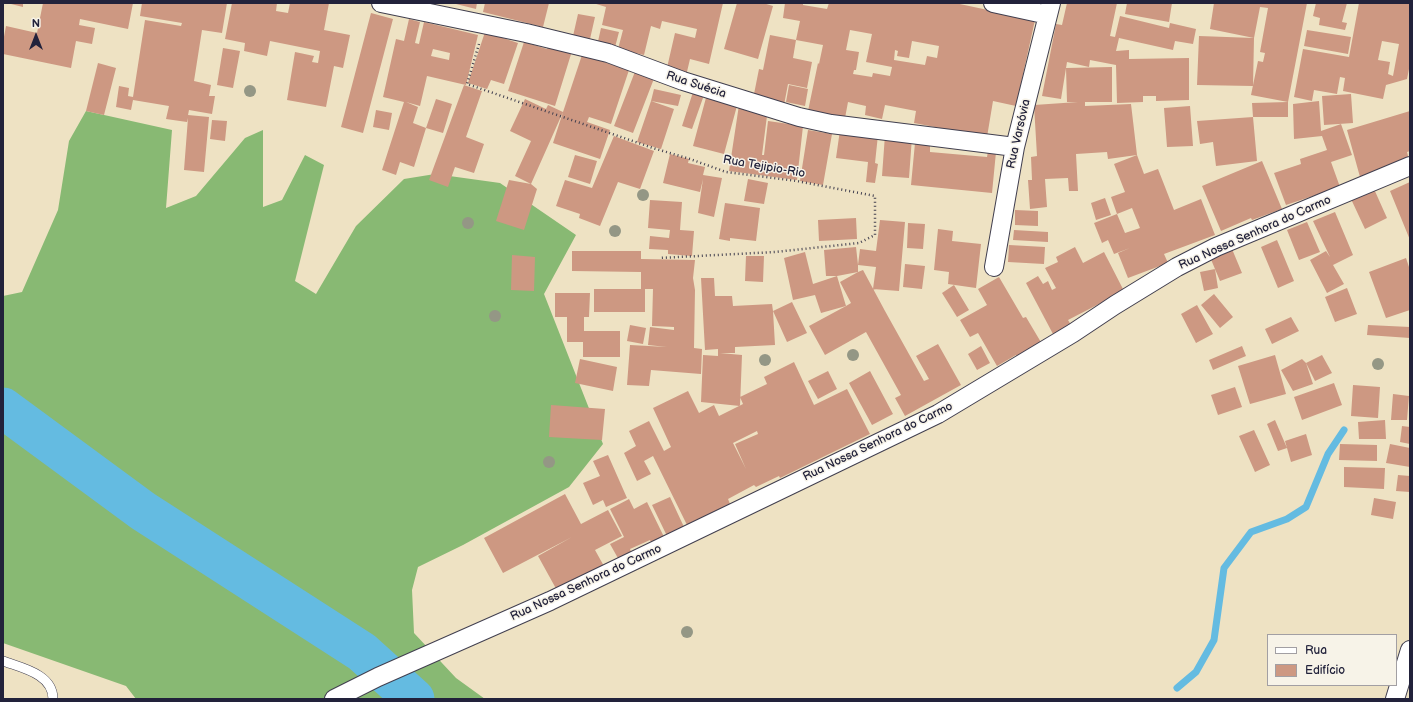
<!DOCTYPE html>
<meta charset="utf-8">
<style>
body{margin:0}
#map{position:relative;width:1413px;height:702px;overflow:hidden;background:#eee2c3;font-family:"Balsamiq Sans",sans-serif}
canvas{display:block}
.frame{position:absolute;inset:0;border:4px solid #22223b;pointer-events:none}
.legend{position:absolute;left:1267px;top:634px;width:130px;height:52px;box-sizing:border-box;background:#f7f3e8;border:1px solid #a29fa3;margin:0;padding:5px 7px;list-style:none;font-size:12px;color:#22223b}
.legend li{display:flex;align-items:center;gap:8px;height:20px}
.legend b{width:20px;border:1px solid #a29fa3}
.north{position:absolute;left:16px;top:16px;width:40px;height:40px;-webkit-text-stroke:3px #f7f3e8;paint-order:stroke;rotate:0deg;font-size:11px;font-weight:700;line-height:16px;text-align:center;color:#22223b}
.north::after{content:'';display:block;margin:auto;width:14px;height:18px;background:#22223b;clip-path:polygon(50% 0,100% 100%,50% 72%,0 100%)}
</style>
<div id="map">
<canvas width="1413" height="702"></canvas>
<div class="frame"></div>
<ul class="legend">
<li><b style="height:5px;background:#fff"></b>Rua</li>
<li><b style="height:11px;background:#cd9882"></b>Edifício</li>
</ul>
<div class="north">N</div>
</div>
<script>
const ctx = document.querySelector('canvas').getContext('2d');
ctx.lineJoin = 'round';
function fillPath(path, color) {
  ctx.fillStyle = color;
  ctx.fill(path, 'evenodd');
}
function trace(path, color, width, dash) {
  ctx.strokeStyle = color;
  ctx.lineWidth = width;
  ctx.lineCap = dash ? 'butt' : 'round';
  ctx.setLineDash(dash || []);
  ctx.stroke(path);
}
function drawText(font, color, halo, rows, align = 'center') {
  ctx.font = font + ' "Balsamiq Sans",sans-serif';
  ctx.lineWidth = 3;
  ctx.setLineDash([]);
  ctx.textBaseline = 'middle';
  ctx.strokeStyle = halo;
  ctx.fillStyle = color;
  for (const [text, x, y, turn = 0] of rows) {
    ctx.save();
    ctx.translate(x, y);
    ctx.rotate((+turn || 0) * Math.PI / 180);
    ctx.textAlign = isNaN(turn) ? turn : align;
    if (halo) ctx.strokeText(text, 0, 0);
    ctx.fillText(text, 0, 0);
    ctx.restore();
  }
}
fillPath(new Path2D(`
 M86,111L172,130L166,208L196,196L245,138L263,130V207L282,200L305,155L324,165L295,281L316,294L356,226L404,179L435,174L500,183L576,235L544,294L603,444L569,487L463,545L418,567L412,590L414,633L456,678L485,699H136L126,686L3,643V296L22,292L58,210L69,141Z`), '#88b973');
trace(new Path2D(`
 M1177,688L1196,672L1214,640L1224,568L1251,532L1287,519L1306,507L1328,454L1344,430`), '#64bbe1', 7);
trace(new Path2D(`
 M3,408L143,511L362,652L414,699`), '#64bbe1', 41);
fillPath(new Path2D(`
 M7,3H23V7Z
 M43,3H133L128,29L80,19L79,25L95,28L92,44L76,41L71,68L3,54V42L6,26L37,33Z
 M142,3H227L222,33L202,30L194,81L211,85L209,96H215L212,114L189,110L188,115L209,117L204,172L184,170L188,118L187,122L166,119L169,106L133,100L131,110L116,107L119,86L129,88L128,96L133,97L145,20L181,26L182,23L140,16Z
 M232,3H277L276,11L288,13L290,3H329L324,30L350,35L343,68L334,66L326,107L287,100L295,52L314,56L312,62L318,63L320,51L270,41L267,56L244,51L245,43L225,39Z
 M452,3H477L476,9Z
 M485,3H549L543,27L483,12Z
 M593,3H723L709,64L690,59L686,76L666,72L675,33L695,38L697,29L662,21L660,29L651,26L644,55L618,49L623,30L602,25L606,7Z
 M737,3H763L773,6L758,59L724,49Z
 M785,3H803V5L827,9L829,3H955L1035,20L1016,106L993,101L987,137L914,123L916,111L885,105L882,119L865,115L866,106L848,102L845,118L808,111L818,63L819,64L823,45L796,40L800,21L783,18ZM850,30L872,34L866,62L892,67L890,76L873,73L872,77L853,74L854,70H856L859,52L846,50ZM912,41L939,46L937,58L927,56L925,65L894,60L895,50L898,51L897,56L909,58Z
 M1067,3L1077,4V3H1117L1110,36L1115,37L1120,16L1169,28L1170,23L1196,29L1193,44L1175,41L1173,50L1119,38L1116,51L1129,50V59L1189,58V100L1156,101V96H1143V102L1117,103L1116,65L1090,60L1089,67L1067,62L1061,99L1042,96L1056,24L1062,25Z
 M1127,3H1172L1169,22L1125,14Z
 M1214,3H1307L1288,102L1251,95L1258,61L1263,62L1265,53L1260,52L1268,8L1260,7L1254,38L1253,86L1197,85L1199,36L1254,38L1210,29Z
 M1316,3H1347L1342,22L1347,23L1345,30L1319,25L1320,18L1313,16Z
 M1359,3H1410V64L1407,79L1386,85L1383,99L1343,91L1345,78L1340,77L1337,94L1314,90L1312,101L1294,97L1303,49L1349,57ZM1382,41L1399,44L1393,76L1388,74L1390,62L1378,60Z
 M371,13L393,19L363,133L341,127Z
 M578,14L595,17L590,39L573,36Z
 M409,19L420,22L415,43L419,44L424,22L478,35L466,85L427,76L420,106L406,102L418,107L413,123L426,128L436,99L452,104L443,133L426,128L414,167L400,162L396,175L382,170L404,102L383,97L396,39L404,41ZM433,49L450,53L449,60L431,56Z
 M601,28L619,32L614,51L597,46Z
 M1307,30L1351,37L1348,54L1304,46Z
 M485,32L518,43L504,84L491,80L487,89L468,83Z
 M770,35L796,40L793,58L812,62L807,88L788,84L784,105L753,99L759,69L763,70Z
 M524,42L547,49L549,44L572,51L555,106L508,91Z
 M223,48L240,51L233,88L217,85Z
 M582,55L629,70L611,124L589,117L587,122L610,130L600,159L553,143L563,112L531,184L515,176L531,141L510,131L525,99L546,109L548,105L563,112Z
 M98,63L116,68L104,115L86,111Z
 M1112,67V102H1085V106L1131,104L1137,155L1144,174L1158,169L1174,210L1201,199L1215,235L1164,254L1168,263L1128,278L1118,253L1130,248L1114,254L1108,240L1102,243L1094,223L1117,214L1125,233L1140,228L1132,208L1117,214L1111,197L1125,192L1114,164L1137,155L1108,159L1107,152L1076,154L1078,191H1069L1068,178L1045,179L1047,207L1030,209L1028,180H1032L1031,157L1037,156L1034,105L1078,102H1067L1066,68Z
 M636,69L655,76L633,133L614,126Z
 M464,85L482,91L466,137L484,144L474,173L455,167L448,187L429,180Z
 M789,85L808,89L805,106L786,102Z
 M654,89L681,95L678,106L651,101Z
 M693,92L704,95L692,129L682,126Z
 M707,94L738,102L724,154L693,146Z
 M1351,94L1353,123L1324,125L1322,96Z
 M651,101L674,109L661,149L637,142Z
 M1319,101L1321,131L1341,124L1352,155L1331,162L1340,187L1286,205L1274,173L1301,164L1300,159L1327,150L1322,136L1294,139L1293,104Z
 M1288,102V117H1253L1252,103Z
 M739,105L768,108L762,155H764L768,121L803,126L797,180L729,171Z
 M1190,106L1193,146L1167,147L1164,108Z
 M376,110L392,113L389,130L373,127Z
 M1410,111V151L1407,152L1409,160L1360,177L1347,130Z
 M1253,117L1257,161L1216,166L1213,142L1200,144L1197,121Z
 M212,120L227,121L225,141L210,139Z
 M808,130L832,134L823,185L800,181Z
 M840,130L878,135L875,163L878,164L875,183L866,182L868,162L836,158Z
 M885,135L912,137L909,178L882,176Z
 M614,136L654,151L640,189L618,182L600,226L579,218L580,214L556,206L565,180L592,188Z
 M915,143L930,144V152L987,157L988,151L996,152L992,193L911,185Z
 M670,154L689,159L688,163L705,167L703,175L722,178L714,217L698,213L703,179L700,192L663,183Z
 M575,155L597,161L590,184L568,177Z
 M1262,161L1282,209L1252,220L1251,218L1221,231L1202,186Z
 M748,179L768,183L764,204L744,201Z
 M509,180L531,184L537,189L524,230L496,221Z
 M1410,182V240L1390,191Z
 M1374,189L1387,218L1365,229L1351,199Z
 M1105,198L1111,215L1096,220L1091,203Z
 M650,200L682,202L680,230L694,231L692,256L668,254V250L649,249L650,236L669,238L670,230L648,228Z
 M725,203L760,208L756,241L730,238V241L719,239Z
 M1015,210L1038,211V226L1015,225Z
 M1335,212L1353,255L1333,265L1344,284L1327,293L1310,260L1326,251L1330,257L1313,221Z
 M856,218L857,239L819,241L818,220Z
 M880,220L905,222L899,291L873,289L876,267L858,265V272L863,270L885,311L924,381L929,379L916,356L938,344L961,385L905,416L895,398L901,395L866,332L825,355L809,326L846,306L821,313L815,295L793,300L784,258L805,252L813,284L837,276L846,306L851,303L840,282L858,272L837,276H826L824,250L856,247L858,265L860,249L876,251Z
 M1307,222L1320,252L1299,260L1287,230Z
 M908,223L925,224L923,249L907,248Z
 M938,229L953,231L952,241L981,244L976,288L948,284L949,272L934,270Z
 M1014,230L1048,232V242L1013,240Z
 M1277,240L1294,281L1278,288L1261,247Z
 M1009,245L1045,247L1044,264L1008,262Z
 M1075,247L1083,263L1104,252L1124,291L1068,320L1071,325L1053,334L1026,283L1038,276L1043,284L1048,281L1052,290L1056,288L1045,268L1058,262L1056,257Z
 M1232,249L1242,273L1220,281L1210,257Z
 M572,251H641V259L695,260L693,278L695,290L694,348L702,349L701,374L651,370L649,386L627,385L630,345L667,347L648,345L650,327L674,330V327L652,326L653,289H645V312H594V289H641V272L572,271Z
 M512,255L535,257L534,291L511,290Z
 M746,256H764L763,282L745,281Z
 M1406,258L1410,270V310L1386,318L1369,272Z
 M905,264L925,266L922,289L903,287Z
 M1215,269L1218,288L1204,291L1200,272Z
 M999,277L1023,318L1026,317L1042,344L1017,358L1016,355L997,366L978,333L970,337L960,320L987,305L978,289Z
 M701,278H714L715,296H732L733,306L772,304L773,311L792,302L807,333L787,342L773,311L775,345L735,347V353H720L742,355L740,406L701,402L703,355L718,356V349L705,350Z
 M954,285L969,310L957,317L942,293Z
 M1347,288L1357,314L1335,322L1325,297Z
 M555,293H590L589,317H584V331H620V357H583V342H567V317H555Z
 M1214,294L1233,317L1220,328L1201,305Z
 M1197,305L1213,334L1196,343L1181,314Z
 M1291,317L1299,331L1272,344L1265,329Z
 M630,325L646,328L643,344L627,341Z
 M1368,325L1410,327V338L1367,335Z
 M981,346L990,363L977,370L968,354Z
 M1242,346L1246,356L1213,370L1209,360Z
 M1275,355L1286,394L1250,404L1238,366Z
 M1322,355L1332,373L1315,381L1306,363Z
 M580,359L617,367L613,391L575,383Z
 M1302,359L1306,363L1313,384L1293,391L1281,370Z
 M794,362L814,405L847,389L870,434L780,478L779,476L756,487L754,485L728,499L730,504L687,525L653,456L644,461L651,474L637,481L624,453L636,446L629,431L649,421L664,451L671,447L653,408L688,391L699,413L714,405L719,416L743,404L740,397L767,384L764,377ZM757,431L758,434L735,444L746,469L733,443Z
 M828,371L837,389L818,399L808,381Z
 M870,371L893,414L872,425L849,383Z
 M1334,383L1342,405L1302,420L1294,397Z
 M1353,385L1380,387L1378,418L1351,416Z
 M1235,387L1242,407L1218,415L1211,395Z
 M1393,394L1409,396L1407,420H1391Z
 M551,405L605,409L602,440L549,437Z
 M1275,420L1287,448L1285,441L1306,434L1312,455L1291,462L1287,448L1278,451L1267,424Z
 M1385,420L1386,439H1359L1358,422Z
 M1402,426L1410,427V444L1400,442Z
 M1254,430L1270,465L1255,472L1239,436Z
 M1340,444L1377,445V461L1339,460Z
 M1390,444L1410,448V467L1386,463Z
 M608,455L627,498L606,507L603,500L593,505L583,483L600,476L593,461Z
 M1344,467L1385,468L1384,489L1344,487Z
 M1398,475L1410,476V492L1396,491Z
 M565,494L581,524L608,510L622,536L595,550L605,568L559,594L538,556L572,537L503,573L484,538Z
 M670,497L684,527L667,536L652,505Z
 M1374,498L1396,502L1393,519L1371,515Z
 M629,499L634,509L647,502L665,539L653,546L650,540L630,549L632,554L619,560L610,544L624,537L610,509Z`), '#cd9882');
const lane = new Path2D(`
 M3,661C22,668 53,674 53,699`);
const street = new Path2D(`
 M381,3L526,33L608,53L683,81L799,117L831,124L1015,147
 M993,3L1048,15
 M994,267L1015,147L1051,3
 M334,699L378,677L550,601L938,414L1073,333L1115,305L1177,267L1216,247L1410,166
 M1395,699L1410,650`);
trace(lane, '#413f4f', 10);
trace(street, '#413f4f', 20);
trace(new Path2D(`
 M479,44L467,84L653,148L690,159L726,172L797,181L875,196V235L859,243L775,252L659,258`), '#413f4f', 2.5, [1, 3]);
trace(lane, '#fff', 9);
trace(street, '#fff', 18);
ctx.fillStyle = '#949785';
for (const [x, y] of [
 [250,91],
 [643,195],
 [468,223],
 [615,231],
 [495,316],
 [853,355],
 [765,360],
 [1378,364],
 [549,462],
 [687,632]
]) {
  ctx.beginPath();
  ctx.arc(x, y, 6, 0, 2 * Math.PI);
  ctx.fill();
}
drawText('12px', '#22223b', '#f7f3e8', [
 ["Rua Suécia",696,85,18],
 ["Rua Varsóvia",1019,134,-77],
 ["Rua Tejipio-Rio",764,167,10],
 ["Rua Nossa Senhora do Carmo",1255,233,-24],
 ["Rua Nossa Senhora do Carmo",878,442,-26],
 ["Rua Nossa Senhora do Carmo",586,583,-25]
]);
</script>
